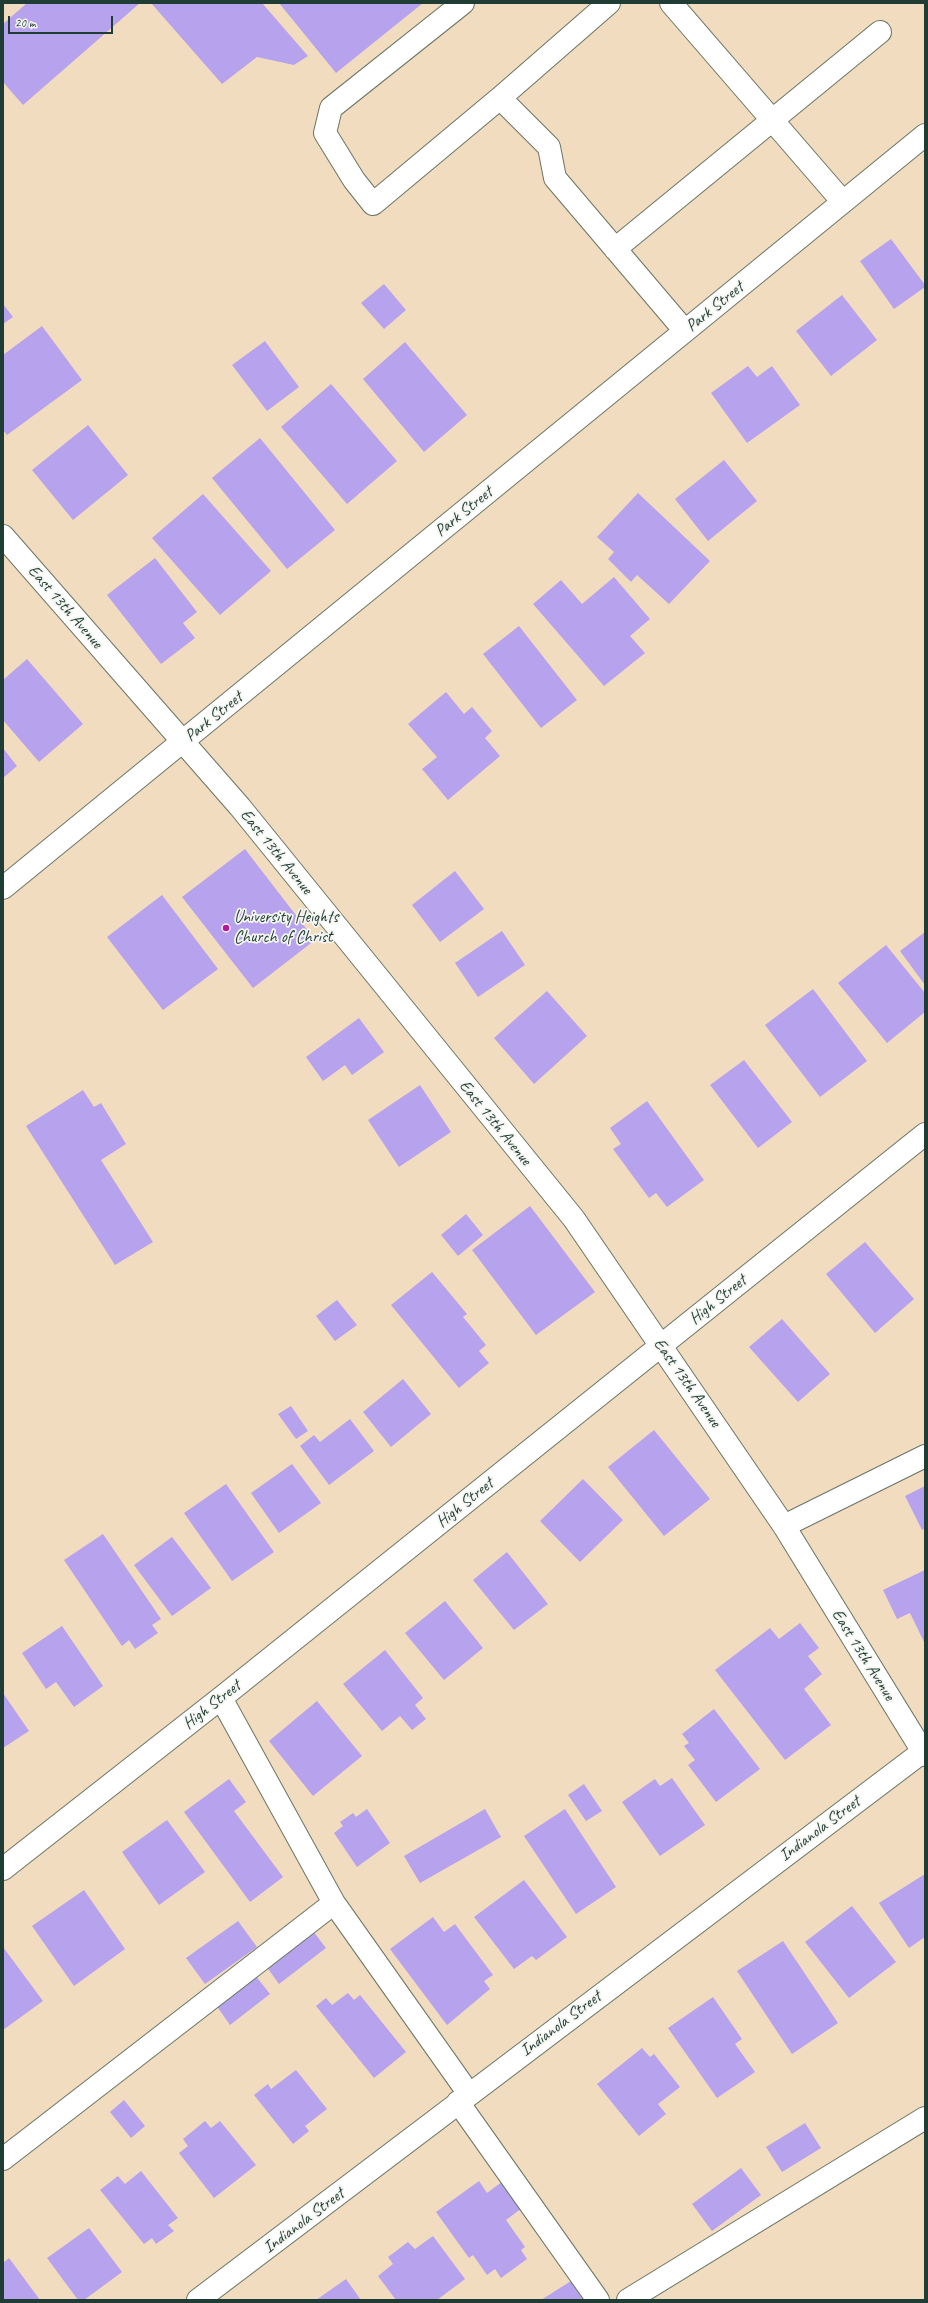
<!DOCTYPE html>
<style>
body{margin:0}
#map{position:relative;width:928px;height:2303px;overflow:hidden;background:#f2dcbf;font-family:Caveat,sans-serif}
canvas{display:block}
.frame{position:absolute;inset:0;border:4px solid #1f3d34;pointer-events:none}
.scale{position:absolute;left:8px;top:16px;width:105px;height:18px;box-sizing:border-box;border:2px solid #1f3d34;border-top:0;padding-left:5px;font-size:12px;line-height:14px;white-space:nowrap;color:#1f3d34;-webkit-text-stroke:3px #f6f6f2;paint-order:stroke}
</style>
<div id="map">
<canvas width="928" height="2303"></canvas>
<div class="frame"></div>
<div class="scale">20 m</div>
</div>
<script>
const ctx = document.querySelector('canvas').getContext('2d');
ctx.lineJoin = 'round';
function fillPath(path, color) {
  ctx.fillStyle = color;
  ctx.fill(path, 'evenodd');
}
function trace(path, color, width, dash) {
  ctx.strokeStyle = color;
  ctx.lineWidth = width;
  ctx.lineCap = dash ? 'butt' : 'round';
  ctx.setLineDash(dash || []);
  ctx.stroke(path);
}
function drawText(font, color, halo, rows, align = 'center') {
  ctx.font = font + ' Caveat,sans-serif';
  ctx.lineWidth = 3.5;
  ctx.setLineDash([]);
  ctx.textBaseline = 'middle';
  ctx.strokeStyle = halo;
  ctx.fillStyle = color;
  for (const [text, x, y, turn = 0] of rows) {
    ctx.save();
    ctx.translate(x, y);
    ctx.rotate((+turn || 0) * Math.PI / 180);
    ctx.textAlign = isNaN(turn) ? turn : align;
    if (halo) ctx.strokeText(text, 0, 0);
    ctx.fillText(text, 0, 0);
    ctx.restore();
  }
}
fillPath(new Path2D(`
 M27,3H140L23,105L3,82V24Z
 M151,3H262L308,56L294,65L257,57L222,84Z
 M279,3H423L336,73Z
 M891,239L925,285V287L894,309L860,261Z
 M384,284L406,310L384,329L361,303Z
 M842,295L877,340L831,376L796,331Z
 M3,304L13,317L3,324Z
 M42,326L82,380L7,435L3,430V355Z
 M265,341L299,387L267,411L232,365Z
 M405,342L467,415L424,452L363,379Z
 M748,366L757,377L772,366L800,405L747,443L711,393Z
 M331,384L397,461L347,504L281,427Z
 M88,425L128,475L73,520L32,470Z
 M260,438L335,530L287,569L212,478Z
 M724,460L757,501L708,541L675,499Z
 M638,493L710,561L669,604L637,575L631,582L608,559L614,552L597,537Z
 M203,494L271,571L220,615L152,538Z
 M155,558L197,612L183,623L195,638L161,664L107,595Z
 M614,577L650,619L630,636L645,653L604,686L533,604L561,580L582,604Z
 M519,626L577,700L541,728L483,654Z
 M27,659L83,724L39,762L3,720V680Z
 M446,692L464,714L472,707L492,731L485,738L500,756L448,800L422,769L437,757L408,724Z
 M3,748L17,766L3,778Z
 M245,849L315,940L253,988L182,897Z
 M455,871L484,909L440,942L412,905Z
 M162,895L218,969L163,1010L107,937Z
 M502,931L525,965L478,997L455,963Z
 M925,932V985L900,951Z
 M886,945L925,993V1012L887,1043L838,983Z
 M813,989L867,1061L820,1097L765,1025Z
 M547,991L587,1036L534,1084L494,1038Z
 M359,1018L384,1052L352,1075L345,1065L323,1081L306,1057Z
 M744,1060L792,1122L758,1148L710,1085Z
 M420,1085L451,1132L399,1167L368,1120Z
 M83,1090L94,1107L101,1103L126,1144L101,1160L153,1242L115,1265L26,1126Z
 M647,1101L704,1180L667,1207L656,1193L649,1198L613,1149L621,1144L610,1128Z
 M530,1206L595,1292L536,1335L472,1250Z
 M466,1214L483,1235L458,1256L441,1235Z
 M865,1242L914,1299L875,1333L826,1274Z
 M432,1272L467,1314L463,1317L486,1345L479,1351L489,1363L459,1388L391,1305Z
 M337,1300L357,1325L335,1341L316,1316Z
 M782,1319L830,1374L798,1402L749,1347Z
 M403,1379L431,1414L391,1447L363,1412Z
 M291,1406L308,1431L296,1439L278,1414Z
 M350,1419L374,1451L329,1485L300,1446L314,1435L320,1442Z
 M654,1430L710,1499L664,1536L608,1467Z
 M292,1464L321,1503L279,1533L251,1493Z
 M583,1479L623,1520L580,1562L540,1521Z
 M226,1484L274,1552L232,1581L184,1513Z
 M925,1486V1528L922,1530L905,1496Z
 M103,1534L161,1619L152,1625L158,1633L135,1649L129,1640L122,1646L64,1560Z
 M172,1537L211,1588L172,1616L134,1565Z
 M507,1552L548,1604L514,1630L473,1580Z
 M925,1570V1644L910,1613L897,1619L883,1590Z
 M445,1601L483,1648L444,1680L405,1633Z
 M800,1623L819,1648L808,1656L822,1674L804,1689L831,1725L785,1760L715,1670L770,1628L779,1639Z
 M62,1626L103,1686L74,1707L56,1682L46,1689L22,1653Z
 M385,1650L423,1698L415,1705L426,1719L412,1730L400,1716L382,1731L343,1684Z
 M3,1693L29,1731L3,1748Z
 M317,1701L362,1756L313,1796L269,1741Z
 M714,1709L760,1769L716,1802L688,1765L695,1760L684,1746L689,1743L682,1734Z
 M672,1778L705,1825L660,1856L622,1802L655,1779L660,1786Z
 M229,1779L246,1802L234,1811L283,1877L250,1902L184,1812Z
 M584,1784L602,1811L586,1821L568,1795Z
 M367,1809L390,1843L357,1867L334,1833L343,1826L340,1822L353,1813L356,1817Z
 M485,1809L501,1837L420,1883L404,1856Z
 M565,1809L616,1887L576,1914L524,1836Z
 M167,1820L205,1872L159,1905L122,1852Z
 M925,1874V1937L909,1948L879,1903Z
 M524,1880L567,1937L536,1960L532,1956L514,1969L474,1917Z
 M84,1890L125,1949L74,1986L32,1926Z
 M852,1906L896,1962L849,1998L805,1942Z
 M433,1917L444,1932L455,1924L493,1975L484,1981L490,1989L447,2025L390,1949Z
 M238,1921L257,1947L205,1984L186,1958Z
 M313,1931L326,1948L279,1984L266,1966Z
 M783,1941L838,2023L792,2054L737,1971Z
 M3,1947L43,2001L3,2030Z
 M255,1975L270,1994L230,2025L216,2005Z
 M348,1993L354,2000L360,1995L406,2052L374,2078L316,2006L326,1998L332,2005Z
 M713,1997L742,2039L735,2044L755,2072L717,2098L668,2028Z
 M642,2048L650,2057L654,2054L680,2087L658,2104L666,2114L639,2136L597,2084Z
 M296,2070L327,2109L305,2126L309,2131L293,2144L254,2095L268,2084L271,2089Z
 M124,2100L145,2126L131,2138L110,2112Z
 M205,2121L211,2128L220,2121L256,2165L214,2198L179,2153L188,2146L183,2139Z
 M805,2123L821,2148L782,2172L766,2147Z
 M741,2168L761,2195L712,2231L692,2204Z
 M141,2171L178,2218L168,2225L174,2231L156,2244L152,2238L144,2244L100,2190L118,2176L125,2184Z
 M479,2181L487,2193L503,2181L522,2208L506,2220L525,2247L521,2250L527,2259L501,2278L495,2269L487,2275L473,2255L469,2258L436,2212Z
 M89,2228L122,2272L84,2300H78L47,2258Z
 M433,2236L465,2279L437,2300H396L378,2276L393,2264L388,2257L408,2242L415,2249Z
 M9,2258L40,2300H3V2263Z
 M346,2279L361,2300H316Z
 M571,2281L583,2300H541Z`), '#b6a2ed');
const minor = new Path2D(`
 M463,3L331,108L325,133L354,180L373,204L500,98L549,147L555,178L685,331
 M671,3L843,202
 M500,98L609,3
 M615,249L880,32
 M3,536L240,807L574,1219L784,1526L925,1755
 M3,888L925,135
 M784,1526L925,1456
 M221,1698L334,1903L469,2094
 M3,1869L221,1698L925,1134
 M458,2102L598,2300
 M3,2159L334,1903
 M198,2300L925,1750
 M628,2300L925,2118`);
trace(minor, '#697565', 24);
trace(minor, '#fff', 22);
for (const [x, y, r, color] of [
 [226,928,4,"#b5179e"]
]) {
  const dot = new Path2D();
  dot.arc(x, y, r, 0, 2 * Math.PI);
  ctx.fillStyle = color;
  ctx.fill(dot);
  trace(dot, '#f6f6f2', 1.5);
}
drawText('17px', '#1f3d34', '#f6f6f2', [
 ["Park Street",715,307,-39],
 ["Park Street",464,512,-39],
 ["East 13th Avenue",65,607,49],
 ["Park Street",214,717,-39],
 ["East 13th Avenue",276,852,51],
 ["East 13th Avenue",495,1123,51],
 ["High Street",718,1300,-39],
 ["East 13th Avenue",687,1383,55],
 ["High Street",465,1503,-39],
 ["East 13th Avenue",863,1655,58],
 ["High Street",212,1705,-38],
 ["Indianola Street",820,1829,-37],
 ["Indianola Street",561,2024,-37],
 ["Indianola Street",304,2221,-37]
]);
drawText('17px', '#1f3d34', '#f6f6f2', [
 ["University Heights",234,918],
 ["Church of Christ",234,938]
], 'left');
</script>
